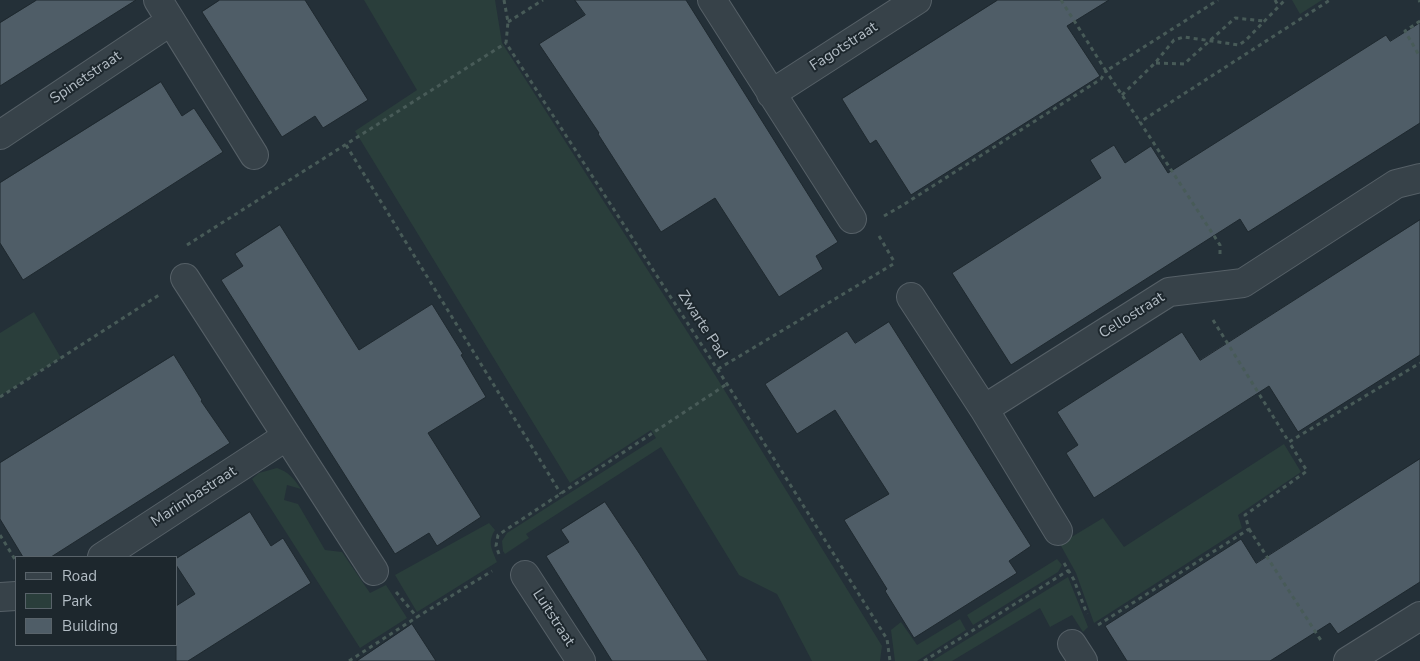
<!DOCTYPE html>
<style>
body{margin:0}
#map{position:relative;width:1420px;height:661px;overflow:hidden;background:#243038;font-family:"Nunito Sans",sans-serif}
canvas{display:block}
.legend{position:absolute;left:15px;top:556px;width:162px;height:90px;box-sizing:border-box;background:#1d272d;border:1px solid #59636a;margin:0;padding:6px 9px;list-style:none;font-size:15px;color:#b3bdc5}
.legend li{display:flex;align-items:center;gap:10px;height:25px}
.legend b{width:25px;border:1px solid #59636a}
</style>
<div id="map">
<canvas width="1420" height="661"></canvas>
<ul class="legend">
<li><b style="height:6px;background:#374249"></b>Road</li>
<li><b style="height:14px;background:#2a3e3b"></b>Park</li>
<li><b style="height:14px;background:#4f5d67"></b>Building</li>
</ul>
</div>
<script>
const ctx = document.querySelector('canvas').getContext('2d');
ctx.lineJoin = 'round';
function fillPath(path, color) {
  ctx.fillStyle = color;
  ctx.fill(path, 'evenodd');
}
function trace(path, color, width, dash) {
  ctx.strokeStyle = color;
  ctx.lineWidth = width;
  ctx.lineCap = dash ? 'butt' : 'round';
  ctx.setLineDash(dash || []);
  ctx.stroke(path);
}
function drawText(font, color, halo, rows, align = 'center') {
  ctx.font = font + ' "Nunito Sans",sans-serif';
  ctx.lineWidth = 4;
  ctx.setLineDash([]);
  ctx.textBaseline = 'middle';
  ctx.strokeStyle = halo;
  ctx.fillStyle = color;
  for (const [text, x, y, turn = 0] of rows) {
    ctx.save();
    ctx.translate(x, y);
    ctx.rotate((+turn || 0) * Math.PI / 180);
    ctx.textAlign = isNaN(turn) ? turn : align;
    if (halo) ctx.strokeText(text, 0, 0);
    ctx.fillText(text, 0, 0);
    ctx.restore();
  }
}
fillPath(new Path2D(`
 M364,0H495L502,43L715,375L882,646L880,661H812L777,594L739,575L661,447L526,534L529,538L505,554L503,551L502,541L507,533L656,438L651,430L570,483L355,131L417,90Z
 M1292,0H1322L1300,14Z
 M34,312L61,358L0,396V333Z
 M1284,444L1301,472L1238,515L1242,528L1094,623L1076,573L1060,544L1103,518L1124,547Z
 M277,468C289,472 294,479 301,489L287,485L284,500L298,504L325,550L342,552L370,593L386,585L407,618L360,648L252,479L259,473Z
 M489,523L495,530C487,543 492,549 497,562L417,612L395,575Z
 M1057,559L1062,565L1058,572L973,625L967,615Z
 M1068,577L1088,627L1083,632L1072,615L1050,627L1040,608L952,661H932Z
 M960,619L966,630L917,661H895L891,630L901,622L917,645Z`), '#2a3e3b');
const building = new Path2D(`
 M37,0H136L0,86V23Z
 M220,0H305L368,100L323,128L315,116L282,137L202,12Z
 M575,0H686L838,242L816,256L823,269L779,297L715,198L661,232L598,134L599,133L539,44L585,15Z
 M998,0H1109L1067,26L1100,76L911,195L876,140L870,144L842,99Z
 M1420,23V123L1248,232L1240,219L1011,365L952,273L1101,178L1090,160L1114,145L1125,163L1151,146L1168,173L1386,35L1390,41Z
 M161,82L182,116L194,108L223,152L23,280L0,243V183Z
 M1420,220V355L1298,432L1269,386L1094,498L1066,453L1078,445L1057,412L1182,332L1200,360Z
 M280,225L359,350L432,304L463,354L461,355L486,397L428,433L481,517L437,546L429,533L395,554L221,280L243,266L235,254Z
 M889,322L1031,546L1009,561L1017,573L914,638L885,591L887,589L844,520L889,494L835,410L797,434L765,384L847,331L855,343Z
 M174,355L202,400L201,401L230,443L51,557H23L0,519V463Z
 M1420,459V582L1338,634L1330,623L1270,661H1127L1105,626L1241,539L1256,563Z
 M605,502L639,553L708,661H612L546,556L569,542L561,530Z
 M250,512L271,546L283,538L311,583L188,661H176V606L195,594L176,565V559Z
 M412,624L436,661H357Z`);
fillPath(building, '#4f5d67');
trace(building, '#1f292f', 1);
const minor = new Path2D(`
 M158,0L254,155
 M712,0L852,219
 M771,94L917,0
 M0,135L171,21
 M185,278L374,571
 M911,297L984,409L1058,531
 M984,409L1169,292L1243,283L1396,184L1420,178
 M102,557L287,436
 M525,575L581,661
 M0,597L16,596
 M1072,644L1083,661
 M1348,661L1420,616`);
trace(minor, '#566067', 30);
trace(new Path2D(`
 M504,0L508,22L506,43L727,384L887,639L890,661
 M1061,0L1106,71L1218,0
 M1275,0L1279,7
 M1419,0L1420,2
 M1420,21L1405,31L1420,57
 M508,22L543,0
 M1156,63L1184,64L1235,18L1264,21
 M1122,95L1155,63L1174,40L1184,37L1239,45L1246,40L1285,0
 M346,145L561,494
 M884,216L903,205L1101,79L1106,71L1140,122
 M879,236L895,263
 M187,245L506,43
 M1220,254V245L1140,122L1330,0
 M1213,320L1289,442
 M718,369L895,263
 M0,397L159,295
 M1249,529L1322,642
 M0,535L16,561
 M499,554L496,546L498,535L727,384
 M1064,563L1074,580L1087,614
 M396,592L417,617L492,571
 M1098,625L1249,529L1245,515L1307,471L1289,442L1420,363
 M349,661L417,617
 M924,661L1069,570`), '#485b58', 3, [4, 4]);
trace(minor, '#374249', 28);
drawText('15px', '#b3bdc5', '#1d272d', [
 ["Fagotstraat",844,47,-33],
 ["Spinetstraat",86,78,-34],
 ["Cellostraat",1132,316,-32],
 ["Zwarte Pad",702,325,57],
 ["Marimbastraat",194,497,-33],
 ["Luitstraat",553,618,57]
]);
</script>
